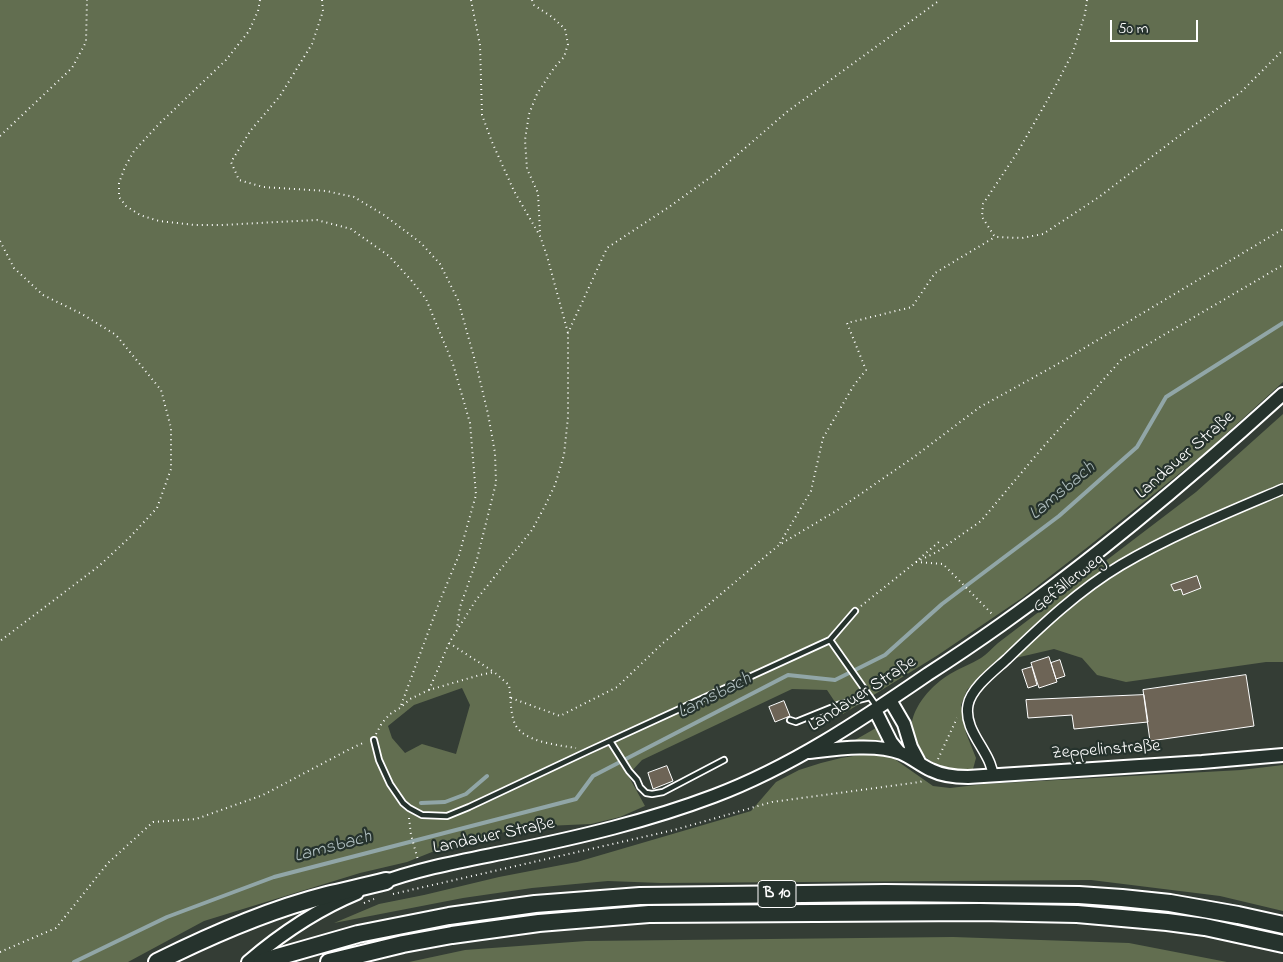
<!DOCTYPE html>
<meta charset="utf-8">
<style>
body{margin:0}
#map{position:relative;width:1283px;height:962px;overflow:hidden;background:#343d35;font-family:"Indie Flower",sans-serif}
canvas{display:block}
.scale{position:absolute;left:1110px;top:20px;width:88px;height:22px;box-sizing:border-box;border:2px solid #fff;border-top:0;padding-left:6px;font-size:15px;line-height:18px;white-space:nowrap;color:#fff;-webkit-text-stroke:4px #26332d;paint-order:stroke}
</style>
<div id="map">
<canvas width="1283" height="962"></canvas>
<div class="scale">50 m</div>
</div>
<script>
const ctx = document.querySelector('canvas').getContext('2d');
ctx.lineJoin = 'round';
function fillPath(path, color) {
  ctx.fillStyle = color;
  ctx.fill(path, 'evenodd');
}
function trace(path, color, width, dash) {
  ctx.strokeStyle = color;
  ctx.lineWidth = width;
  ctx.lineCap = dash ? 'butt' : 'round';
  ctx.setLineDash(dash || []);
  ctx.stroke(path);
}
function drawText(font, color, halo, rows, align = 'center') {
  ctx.font = font + ' "Indie Flower",sans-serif';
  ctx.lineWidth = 4.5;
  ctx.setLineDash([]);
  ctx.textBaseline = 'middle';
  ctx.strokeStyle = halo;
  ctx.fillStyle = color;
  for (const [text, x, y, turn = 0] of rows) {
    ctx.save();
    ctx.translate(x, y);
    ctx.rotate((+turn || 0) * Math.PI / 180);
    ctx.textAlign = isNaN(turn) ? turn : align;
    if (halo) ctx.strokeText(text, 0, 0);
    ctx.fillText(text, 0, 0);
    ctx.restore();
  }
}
fillPath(new Path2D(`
 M0,0H1283V382L1205,453L1089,546L1022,598L938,655L843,714L827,690L792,689L642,760L628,775L645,806L620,817L591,824L523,827L486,837L452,844L407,862L360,873L204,921L128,962H0ZM462,688L470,705L456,754L422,744L405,753L392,738L388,726L414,705Z
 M1283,414V662H1266L1126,682L1097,675L1082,658L1054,649L994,663L967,690L961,705L966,733L976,758L973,769C954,771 934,767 921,753C896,725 925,689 950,674C960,668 971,664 981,658C987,654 992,648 998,643L1196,492Z
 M876,728L883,740H855Z
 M866,754L880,755L893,758L933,786L950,788L985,784L1241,770L1283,765V911L1220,896L1091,880L661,883L608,881L532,888L463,898L334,923L379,904L424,895L499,877L577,862L751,811L776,782L799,770L821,763L841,758Z
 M953,937L1129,943L1227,962H409L465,950L586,941Z`), '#626e50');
trace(new Path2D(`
 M421,803L445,802L466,794L487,776
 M74,962L167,917L274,877L576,799L593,776L788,675L835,680L885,655L942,604L1059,516L1137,447L1166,397L1283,323`), '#91a6a7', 4);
const building = new Path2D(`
 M1197,576L1201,588L1183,595L1181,589L1174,591L1171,585Z
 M1049,657L1057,682L1039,688L1031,663Z
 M1060,660L1065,676L1056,679L1051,663Z
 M1032,667L1037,685L1028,688L1022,670Z
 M1246,675L1254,726L1150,741L1143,690Z
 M1144,695L1148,722L1074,729L1072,715L1028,718L1026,700Z
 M784,701L790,716L775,722L769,707Z
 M667,766L673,781L653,789L648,773Z`);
fillPath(building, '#6d6456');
trace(building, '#fff', 1);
const lane = new Path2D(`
 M830,640L877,707
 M790,720L796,722L838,705L870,697
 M374,740L379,760L390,784L403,803L409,808L422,815L447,816L469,807L588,751L830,640L855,611
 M610,741L629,771L637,780L640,787L646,793L652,794L663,792L724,760`);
const street = new Path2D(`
 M994,775C992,771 991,765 989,761C981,743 964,726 968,705C971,688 995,670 1007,659C1042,625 1079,590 1121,565C1172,535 1229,512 1283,489`);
const secondary = new Path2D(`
 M890,700L904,724L911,747L919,762
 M875,710L891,742L899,752
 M809,752C835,749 876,743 901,753C911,757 920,765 931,770C943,776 955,777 968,777L1202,762L1283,755
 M378,884C420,868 467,860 511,851C580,837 648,821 714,796C791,767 861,720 928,674C953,658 978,641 1002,624C1101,554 1194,475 1283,394
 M248,962C282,933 316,910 357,893`);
const highway = new Path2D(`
 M157,962C211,935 268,910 327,895C347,890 367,886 386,881
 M262,962L274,958L358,934L449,916L535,904L640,896L885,893L1079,895L1122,898L1170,903L1238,915L1283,925
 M329,962L403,944L452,935L539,923L649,914L980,912L1077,914L1167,922L1205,927L1283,944`);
trace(lane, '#fff', 8);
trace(street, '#fff', 12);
trace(secondary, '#fff', 16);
trace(highway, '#fff', 20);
trace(new Path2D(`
 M260,0L258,11L249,31L226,60L159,124L134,151L125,167L119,183V197L126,206L140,215L159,221L195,225H221L317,220L351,229L389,256L411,280L426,299L453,364L470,423L476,495L459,555L439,603L400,708
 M322,0L323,11L312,44L280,96L251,130L231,162L239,180L263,187L326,191L354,197L384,215L421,243L440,264L458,300L477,368L488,414L495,453L496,483L477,559L460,607L457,628
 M471,0L480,45L482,115L492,142L514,191L540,236L547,256L568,333
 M532,0L534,5L552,17L565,29L568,44L564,57L554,68L537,94L529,114L525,140L527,169L538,193L540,233
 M1087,0L1085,14L1073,52L1055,87L1017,153L983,204L982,217L995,237L1022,238L1043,234L1099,197L1179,136L1241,92L1283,50
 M0,136L72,68L86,42L87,0
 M0,241L14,268L43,295L82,314L116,335L161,390L171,428V469L157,508L130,537L99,566L0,641
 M780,543L811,491L823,438L854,385L866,370L847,323L912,307L935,273L995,237
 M919,559L940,541
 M916,562L937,552L981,521L1043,447L1121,360L1283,265
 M916,562L943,564L993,615
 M861,606L916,562
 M449,643L494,672
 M429,690L449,643L476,600L532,530L545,506L555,485L564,455L568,417V333L607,248L669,207L715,174L788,111L940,0
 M511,698L560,716L617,687L663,643L779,545L836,511L914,457L980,407L1056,365L1283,229
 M376,734L382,723L390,714L400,708L410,699L429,690L480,675L494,672L509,685C511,697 510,713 515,724C523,742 558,745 576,748
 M938,759L957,718
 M409,818L411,835L418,860
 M393,894L674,830L772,802L920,782L925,780
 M364,903L374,899
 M0,952L56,928L108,863L153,822L196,819L263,795L348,750L365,742`), '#fff', 2, [1, 4]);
trace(lane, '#26332d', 4.5);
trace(street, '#26332d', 9);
trace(secondary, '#26332d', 12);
trace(highway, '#26332d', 16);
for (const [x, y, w] of [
 [777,894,38]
]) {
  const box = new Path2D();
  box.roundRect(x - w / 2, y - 13.5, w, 27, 4);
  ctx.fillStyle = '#26332d';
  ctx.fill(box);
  trace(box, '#fff', 1);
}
drawText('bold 16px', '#fff', null, [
 ["B 10",777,894]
]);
drawText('18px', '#fff', '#26332d', [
 ["Landauer Straße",1186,456,-41],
 ["Gefällerweg",1069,584,-38],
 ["Landauer Straße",863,695,-33],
 ["Zeppelinstraße",1106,751,-4],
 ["Landauer Straße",494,837,-12]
]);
drawText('italic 19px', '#adbcbd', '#26332d', [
 ["Lamsbach",1063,492,-40],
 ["Lamsbach",715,697,-27],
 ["Lamsbach",333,848,-15]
]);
</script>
